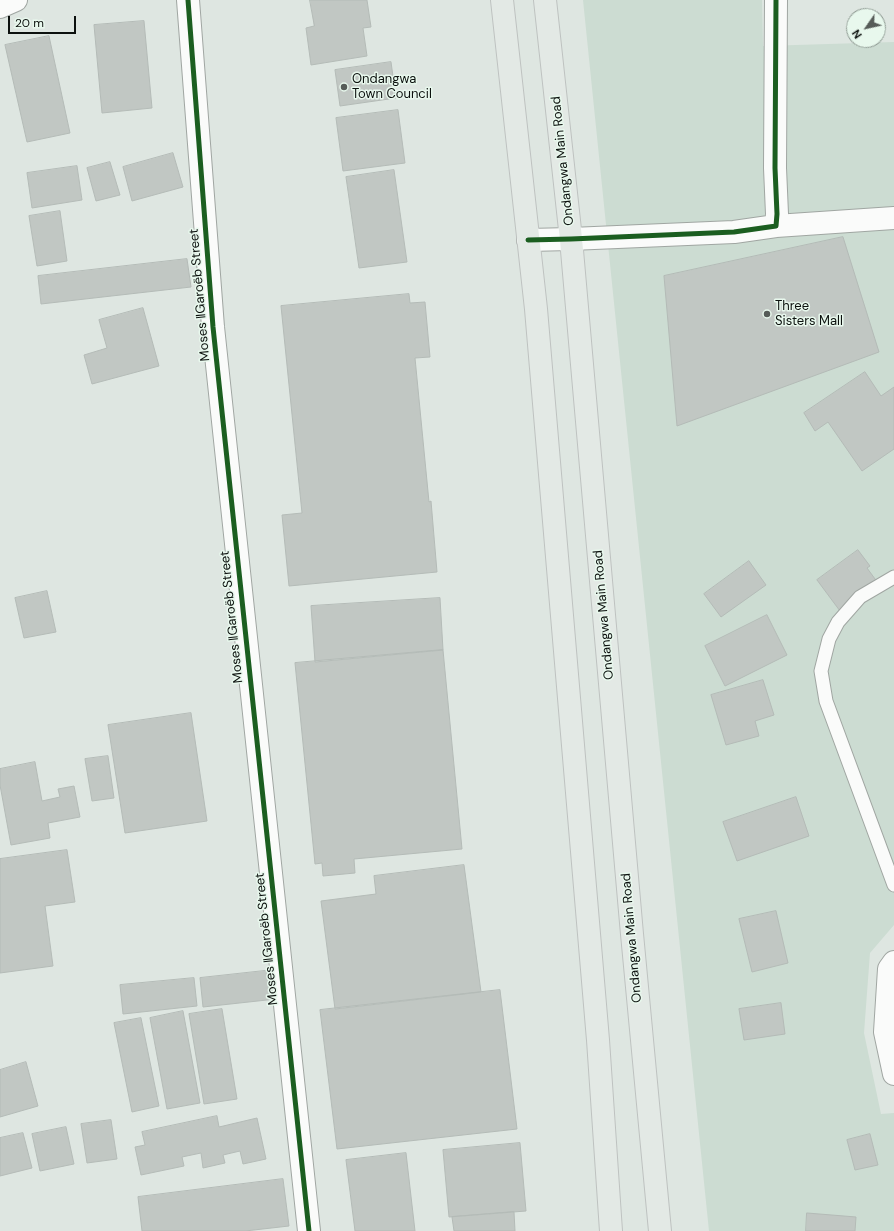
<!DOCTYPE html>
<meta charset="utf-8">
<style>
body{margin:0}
#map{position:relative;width:894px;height:1231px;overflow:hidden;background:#dee6e1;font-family:"DM Sans",sans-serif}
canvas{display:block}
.north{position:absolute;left:846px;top:8px;width:40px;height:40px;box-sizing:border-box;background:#e8f8ed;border:1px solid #909c94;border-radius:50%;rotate:236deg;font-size:11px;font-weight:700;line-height:16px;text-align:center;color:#0c110e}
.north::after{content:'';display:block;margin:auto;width:14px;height:18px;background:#565c58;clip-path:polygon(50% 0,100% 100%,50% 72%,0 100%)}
.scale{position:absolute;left:8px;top:16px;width:68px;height:18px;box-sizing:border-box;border:2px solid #0c110e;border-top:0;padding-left:5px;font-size:12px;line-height:14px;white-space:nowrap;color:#0c110e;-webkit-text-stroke:3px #e8f8ed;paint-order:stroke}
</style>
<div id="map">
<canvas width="894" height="1231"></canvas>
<div class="north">N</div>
<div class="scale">20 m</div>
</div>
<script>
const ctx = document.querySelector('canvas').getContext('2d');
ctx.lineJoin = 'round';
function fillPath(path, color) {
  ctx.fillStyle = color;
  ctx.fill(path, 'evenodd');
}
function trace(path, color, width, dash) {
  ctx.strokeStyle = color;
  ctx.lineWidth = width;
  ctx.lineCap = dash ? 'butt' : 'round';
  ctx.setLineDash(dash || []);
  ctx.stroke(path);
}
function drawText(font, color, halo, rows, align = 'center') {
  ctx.font = font + ' "DM Sans",sans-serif';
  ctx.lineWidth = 3;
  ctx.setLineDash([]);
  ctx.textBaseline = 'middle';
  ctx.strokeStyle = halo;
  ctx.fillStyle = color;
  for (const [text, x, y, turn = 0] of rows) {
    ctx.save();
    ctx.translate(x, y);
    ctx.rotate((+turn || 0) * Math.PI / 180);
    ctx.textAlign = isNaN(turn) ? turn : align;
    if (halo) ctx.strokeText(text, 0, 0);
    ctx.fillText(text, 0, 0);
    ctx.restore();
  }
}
fillPath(new Path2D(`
 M583,0H762L763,46L894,42V925L870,953L864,1033L881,1114L894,1113V1231H709Z`), '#ccdcd2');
const building = new Path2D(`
 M310,0H367L371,27L363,28L367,56L311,65L306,28L314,26Z
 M144,21L152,108L102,113L94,25Z
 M49,36L70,133L27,142L5,45Z
 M391,62L396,98L340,106L335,70Z
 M398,110L405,163L343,171L336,118Z
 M173,153L183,187L132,201L123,167Z
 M110,162L120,195L96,201L87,168Z
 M77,166L82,200L32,208L27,173Z
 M394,170L407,262L359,268L346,177Z
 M60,211L67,261L37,266L29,216Z
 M843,237L879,352L677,426L664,276Z
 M187,259L191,287L41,304L38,276Z
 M409,294L410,303L425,302L430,357L415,358L429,502L431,501L437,572L289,586L282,515L302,513L281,306Z
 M143,308L159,366L92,384L84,355L107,348L99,320Z
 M865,372L881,396L894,387V449L862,471L828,422L815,431L804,413Z
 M858,550L870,566L867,568L878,583L840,611L817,580Z
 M749,561L766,585L721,617L704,594Z
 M47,591L56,632L24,638L15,598Z
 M440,598L443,650L315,662L311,606Z
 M767,615L787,655L725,686L705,646Z
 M443,650L462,849L354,859L355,873L323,876L322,863L315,864L295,663Z
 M763,680L774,715L755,721L759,736L726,745L711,695Z
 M191,713L207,821L125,833L108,725Z
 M108,756L114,798L92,801L85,759Z
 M35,762L42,801L60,797L58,789L74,786L80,817L48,823L50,838L11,845L0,785V769Z
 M796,797L809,836L737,861L723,822Z
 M67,850L75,902L45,906L53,966L0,973V859Z
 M464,865L481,992L335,1009L321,901L376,894L374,876Z
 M776,911L788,963L752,972L739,919Z
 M273,970L276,999L203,1007L200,978Z
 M194,978L197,1006L123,1014L120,985Z
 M500,990L517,1129L337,1149L320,1010Z
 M781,1003L785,1034L744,1040L739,1009Z
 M222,1009L237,1099L204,1104L189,1014Z
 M183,1011L200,1103L167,1109L150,1018Z
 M141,1018L159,1106L132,1112L114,1023Z
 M26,1062L38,1106L0,1117V1070Z
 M217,1116L219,1127L257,1118L266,1159L243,1164L240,1151L223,1155L225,1163L203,1168L201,1153L182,1157L184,1166L141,1175L135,1147L145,1145L142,1132Z
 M111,1120L117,1159L87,1163L81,1124Z
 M66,1127L74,1164L40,1171L32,1134Z
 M23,1133L32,1168L0,1176V1138Z
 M870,1134L878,1165L855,1170L847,1140Z
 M520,1143L526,1211L449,1217L443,1150Z
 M406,1153L415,1231H355L346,1160Z
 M283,1179L289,1226L245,1231H142L138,1197Z
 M514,1212L515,1231H454L452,1217Z
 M807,1213L856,1217L855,1231H806Z`);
fillPath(building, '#c1c7c3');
trace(building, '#b4bbb7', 1);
const service = new Path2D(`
 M894,577L860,597L838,622L829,639L821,671L826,701L894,885`);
const minor = new Path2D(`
 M188,0L213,327L309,1231
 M0,7L16,0
 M776,226L894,218
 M528,240L571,239L734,232L776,226L777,214L775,168L776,0
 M894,962L889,969L885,1032L894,1074`);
const primary = new Path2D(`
 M502,0L536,309L598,1040L611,1231
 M545,0L571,239L632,934L660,1231`);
trace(service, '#a0a6a2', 15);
trace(minor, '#a0a6a2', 24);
trace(primary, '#bec2c0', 24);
trace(service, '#fafbfa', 13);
trace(minor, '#fafbfa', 22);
trace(primary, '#e3e9e5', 22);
trace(new Path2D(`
 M188,0L213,327L309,1231
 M528,240L571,239L734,232L776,226L777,214L775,168L776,0`), '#1b5e20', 5);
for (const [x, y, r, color] of [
 [344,87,4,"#565c58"],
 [767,314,4,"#565c58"]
]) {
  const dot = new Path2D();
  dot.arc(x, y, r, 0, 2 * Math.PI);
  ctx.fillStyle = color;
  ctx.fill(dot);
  trace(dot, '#e8f8ed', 1.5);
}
drawText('13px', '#0c110e', '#e8f8ed', [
 ["Ondangwa",352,80],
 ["Town Council",352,95],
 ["Three",775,307],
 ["Sisters Mall",775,322]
], 'left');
drawText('13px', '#0c110e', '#e8f8ed', [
 ["Ondangwa Main Road",563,161,-96],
 ["Moses ǁGaroëb Street",200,295,-95],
 ["Ondangwa Main Road",604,615,-95],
 ["Moses ǁGaroëb Street",232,617,-96],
 ["Ondangwa Main Road",632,938,-95],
 ["Moses ǁGaroëb Street",267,939,-96]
]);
</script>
